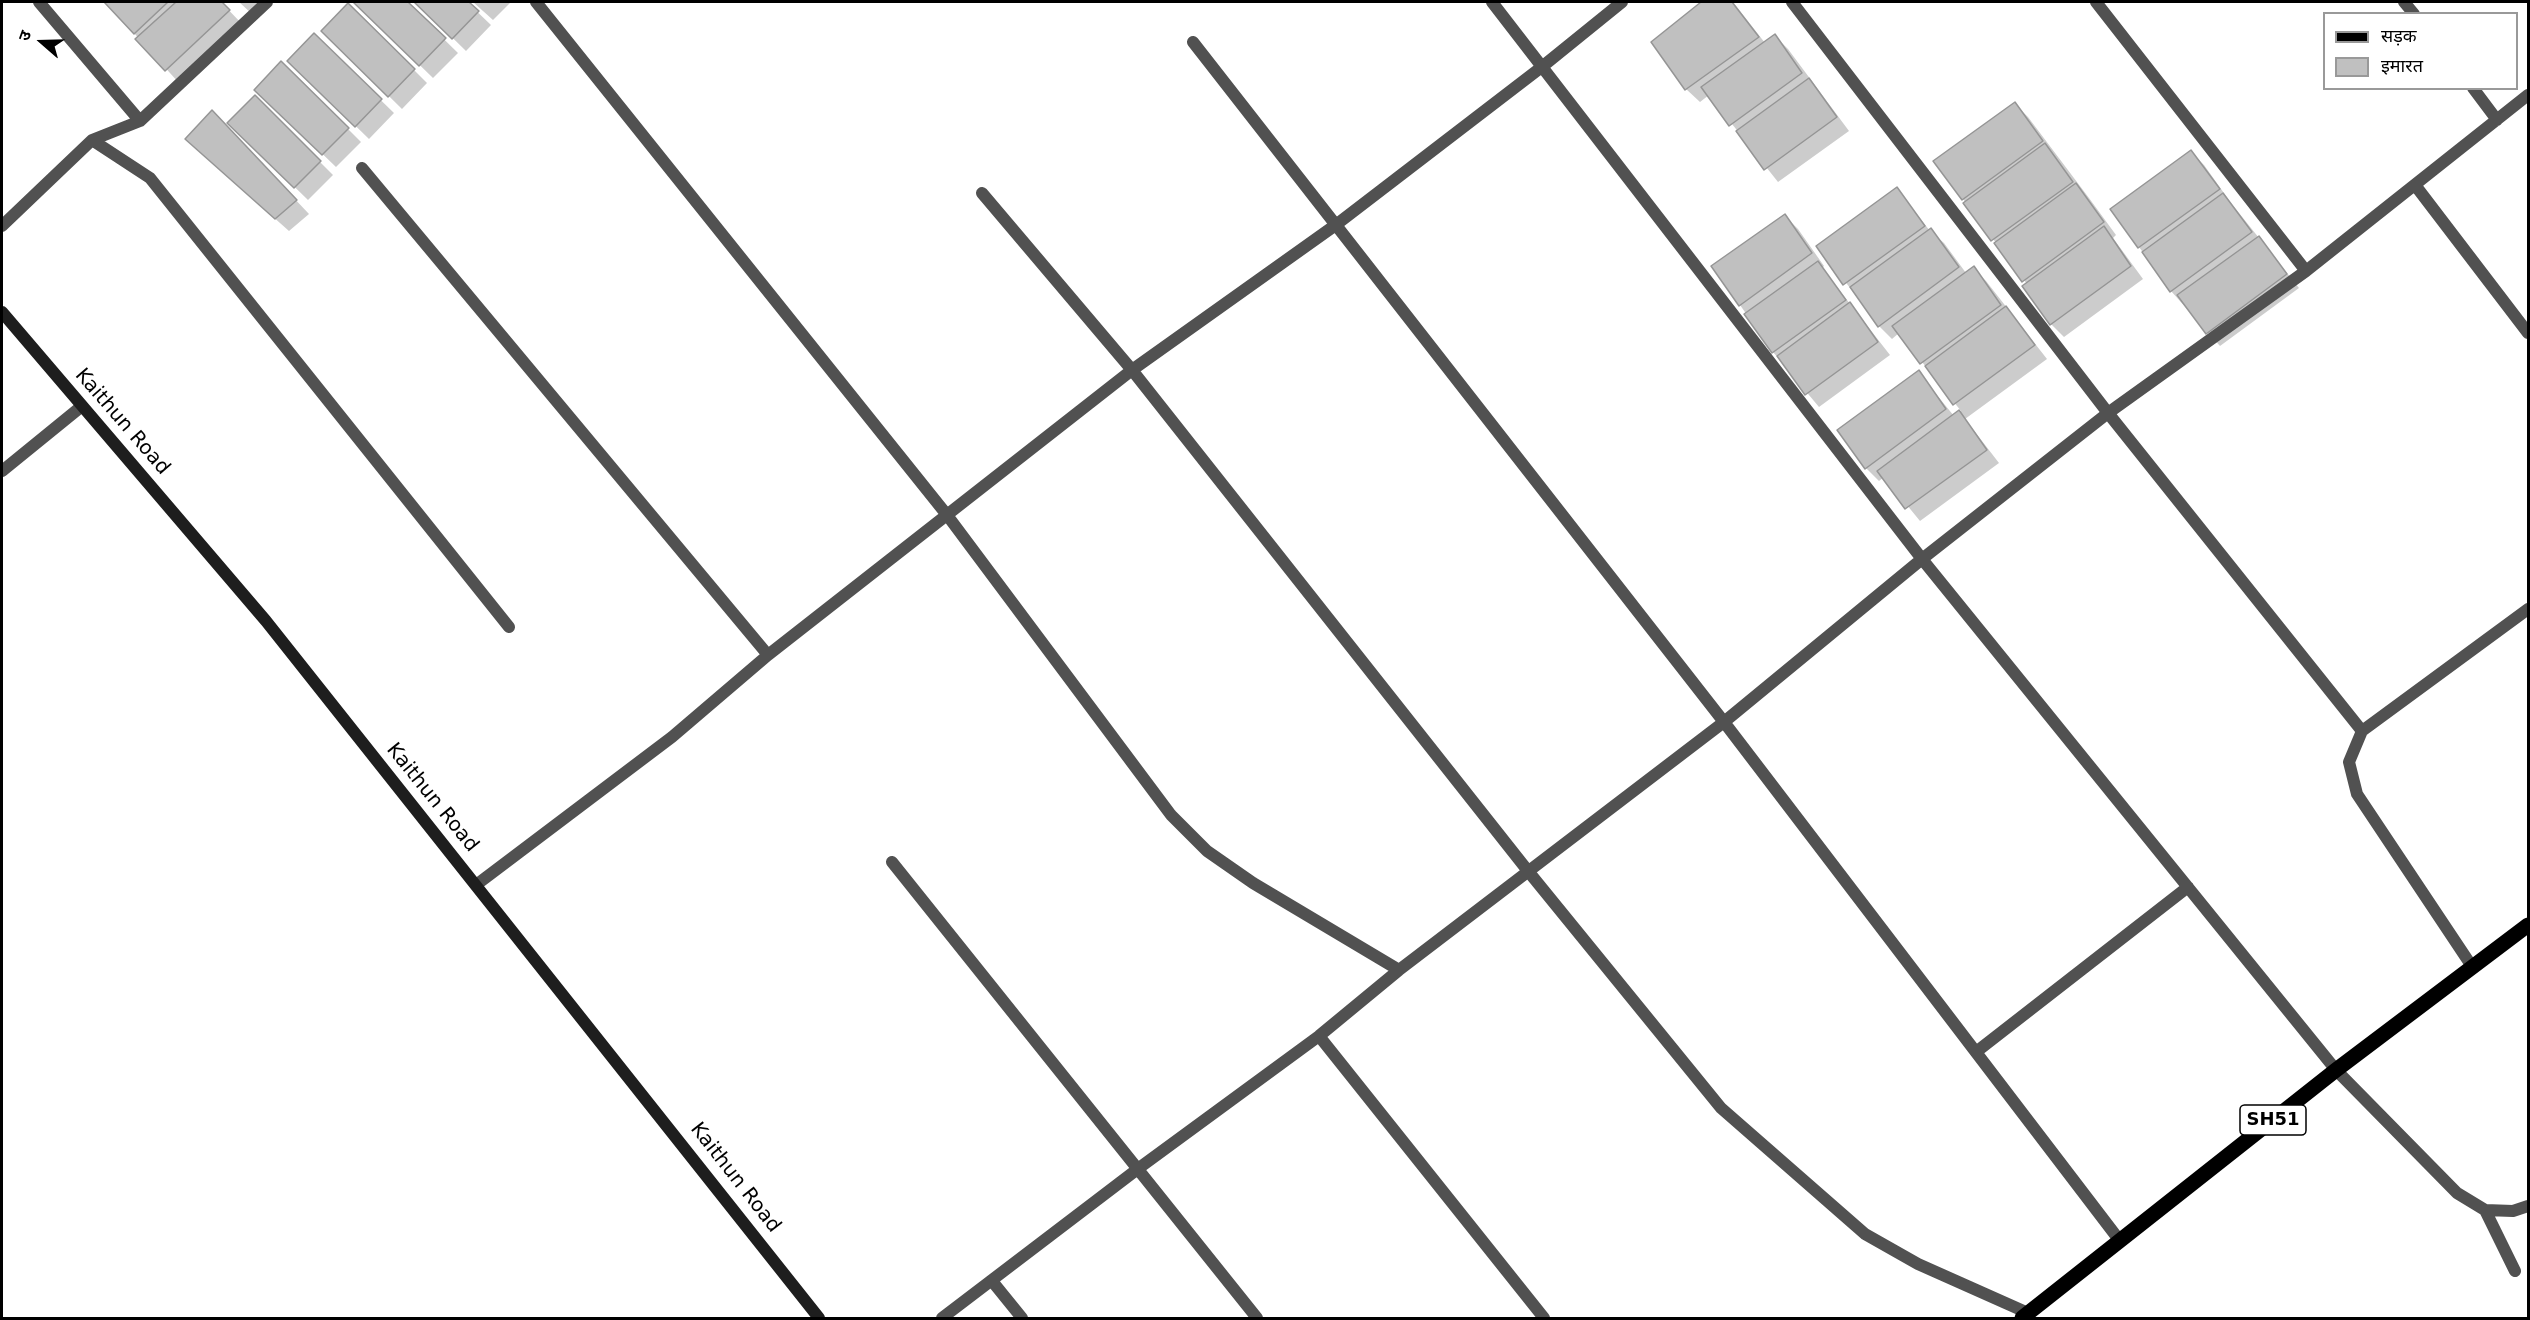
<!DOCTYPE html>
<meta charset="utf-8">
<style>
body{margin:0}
#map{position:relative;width:2530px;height:1320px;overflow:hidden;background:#fff;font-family:"DejaVu Sans","Noto Sans Devanagari",sans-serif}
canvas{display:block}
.frame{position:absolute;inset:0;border:3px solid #000;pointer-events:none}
.legend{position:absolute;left:2323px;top:12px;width:195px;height:78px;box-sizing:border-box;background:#fff;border:2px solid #999;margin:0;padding:8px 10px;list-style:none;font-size:18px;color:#000}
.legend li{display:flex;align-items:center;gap:12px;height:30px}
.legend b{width:30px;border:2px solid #999}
.north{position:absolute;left:12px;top:12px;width:60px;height:60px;-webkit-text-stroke:4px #fff;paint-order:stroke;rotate:290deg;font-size:16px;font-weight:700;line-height:24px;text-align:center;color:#000}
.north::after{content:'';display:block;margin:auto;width:21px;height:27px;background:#000;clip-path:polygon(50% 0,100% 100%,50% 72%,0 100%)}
</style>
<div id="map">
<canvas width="2530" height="1320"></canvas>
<div class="frame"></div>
<ul class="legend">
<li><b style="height:8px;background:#000"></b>सड़क</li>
<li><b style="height:16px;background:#c0c0c0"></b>इमारत</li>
</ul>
<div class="north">उ</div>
</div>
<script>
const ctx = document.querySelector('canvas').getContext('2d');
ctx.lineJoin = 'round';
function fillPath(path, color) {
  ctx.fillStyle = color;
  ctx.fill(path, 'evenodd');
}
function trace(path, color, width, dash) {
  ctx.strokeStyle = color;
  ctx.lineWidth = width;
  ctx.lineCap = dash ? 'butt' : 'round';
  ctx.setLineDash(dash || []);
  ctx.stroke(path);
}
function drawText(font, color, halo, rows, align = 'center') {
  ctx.font = font + ' "DejaVu Sans",sans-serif';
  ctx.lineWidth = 4.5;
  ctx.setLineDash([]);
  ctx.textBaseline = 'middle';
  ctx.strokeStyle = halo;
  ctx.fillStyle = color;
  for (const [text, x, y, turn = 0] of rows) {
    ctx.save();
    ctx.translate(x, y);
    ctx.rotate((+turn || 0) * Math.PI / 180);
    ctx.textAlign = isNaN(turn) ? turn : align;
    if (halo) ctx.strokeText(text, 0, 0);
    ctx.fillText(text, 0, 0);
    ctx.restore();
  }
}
fillPath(new Path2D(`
 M106,2H221L242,24L179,83Z
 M239,2H265L252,14Z
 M355,2H406L458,53L433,78Z
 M416,2H467L491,25L466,51Z
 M473,2H511L493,20Z
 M1703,2H1733L1765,43L1775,36L1788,49L1849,131L1778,182L1709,95L1700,102L1686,89L1653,42Z
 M349,5L427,83L402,109L323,31Z
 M314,35L394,113L369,139L289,61Z
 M282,63L361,142L336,167L256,90Z
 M255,97L333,175L308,200L229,123Z
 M2015,104L2028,117L2089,198L2116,235L2113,238L2143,279L2064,337L2051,324L2027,284L1963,199Z
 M225,125L309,214L289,231L200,152Z
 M2191,152L2204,165L2231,203L2299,288L2220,346L2171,291L2139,247Z
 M1897,189L1930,231L1944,243L1966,273L1973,268L1986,281L2047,359L1965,419L1999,463L1920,521L1884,477L1879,481L1866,468L1918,372L1954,416L1961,411L1899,333L1892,339L1879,326L1818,246Z
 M1784,215L1798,229L1824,266L1822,268L1890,355L1819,407L1773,352L1740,305Z`), '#0003');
const building = new Path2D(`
 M104,2H168L134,34Z
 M176,2H222L230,10L165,71L135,39Z
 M353,2H408L446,38L419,66Z
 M414,2H469L479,11L452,39Z
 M1701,2H1732L1759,37L1685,90L1651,42Z
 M348,3L415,69L388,97L321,31Z
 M314,33L382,99L355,127L287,61Z
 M1775,34L1802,73L1729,126L1701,87Z
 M281,61L349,128L322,155L254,90Z
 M1809,78L1837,117L1764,170L1736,131Z
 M255,95L321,161L294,188L227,123Z
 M2015,102L2043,141L1962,200L1933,161Z
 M212,110L297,200L275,219L185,139Z
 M2045,143L2073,182L1991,241L1963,203Z
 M2191,150L2220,189L2138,248L2110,209Z
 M2076,183L2104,222L2022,282L1994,243Z
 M1897,187L1925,226L1843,285L1816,246Z
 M2223,193L2252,232L2170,292L2142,252Z
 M1785,214L1812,253L1739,306L1711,266Z
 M2104,226L2131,266L2050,325L2022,286Z
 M1931,228L1959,267L1878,327L1850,287Z
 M2259,236L2287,274L2206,334L2177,295Z
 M1818,261L1846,300L1772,353L1744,314Z
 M1974,266L2001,305L1920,364L1892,326Z
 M1850,302L1878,342L1805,395L1777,356Z
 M2006,306L2035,345L1953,405L1925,366Z
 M1919,370L1946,409L1865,469L1837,430Z
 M1959,410L1987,450L1905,509L1877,471Z`);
fillPath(building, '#c0c0c0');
trace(building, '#959595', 1.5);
trace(new Path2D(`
 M39,2L140,121
 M536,2L947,515L1171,815L1207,851L1253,883L1399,970
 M1492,2L1922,559L2336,1070L2457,1193L2485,1210L2513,1211L2528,1206
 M1792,2L2108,413L2362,731
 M2096,2L2306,271
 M2404,2L2414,14
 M1193,42L1724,722L2120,1241
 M2473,88L2497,120
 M92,140L150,178L509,627
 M362,168L768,655
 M2415,185L2528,333
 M982,193L1132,370L1528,871L1721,1108L1865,1234L1918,1264L2028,1313
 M2,226L92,140L140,121L267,2
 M2,471L82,406
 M892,862L1257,1318
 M476,885L672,737L768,655L1132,370L1337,224L1543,66L1622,2
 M2473,968L2357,794L2349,762L2362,731L2528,609
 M1319,1036L1544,1318
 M1976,1052L2188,887
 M2485,1210L2515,1271
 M992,1281L1022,1318
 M942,1318L1139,1168L1319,1036L1399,970L1724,722L1922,559L2108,413L2306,271L2528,95`), '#515151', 12);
trace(new Path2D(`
 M2,312L266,621L819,1318`), '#1e1e1e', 12);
trace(new Path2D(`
 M2022,1318L2336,1070L2528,925`), '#000', 15);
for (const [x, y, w] of [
 [2273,1120,66]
]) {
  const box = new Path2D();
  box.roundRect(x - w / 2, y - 15, w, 30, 4.5);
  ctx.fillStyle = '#fff';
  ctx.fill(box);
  trace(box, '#000', 1.5);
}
drawText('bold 18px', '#000', null, [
 ["SH51",2273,1120]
]);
drawText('20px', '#000', '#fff', [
 ["Kaithun Road",122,422,49],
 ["Kaithun Road",432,798,51],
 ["Kaithun Road",735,1178,52]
]);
</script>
